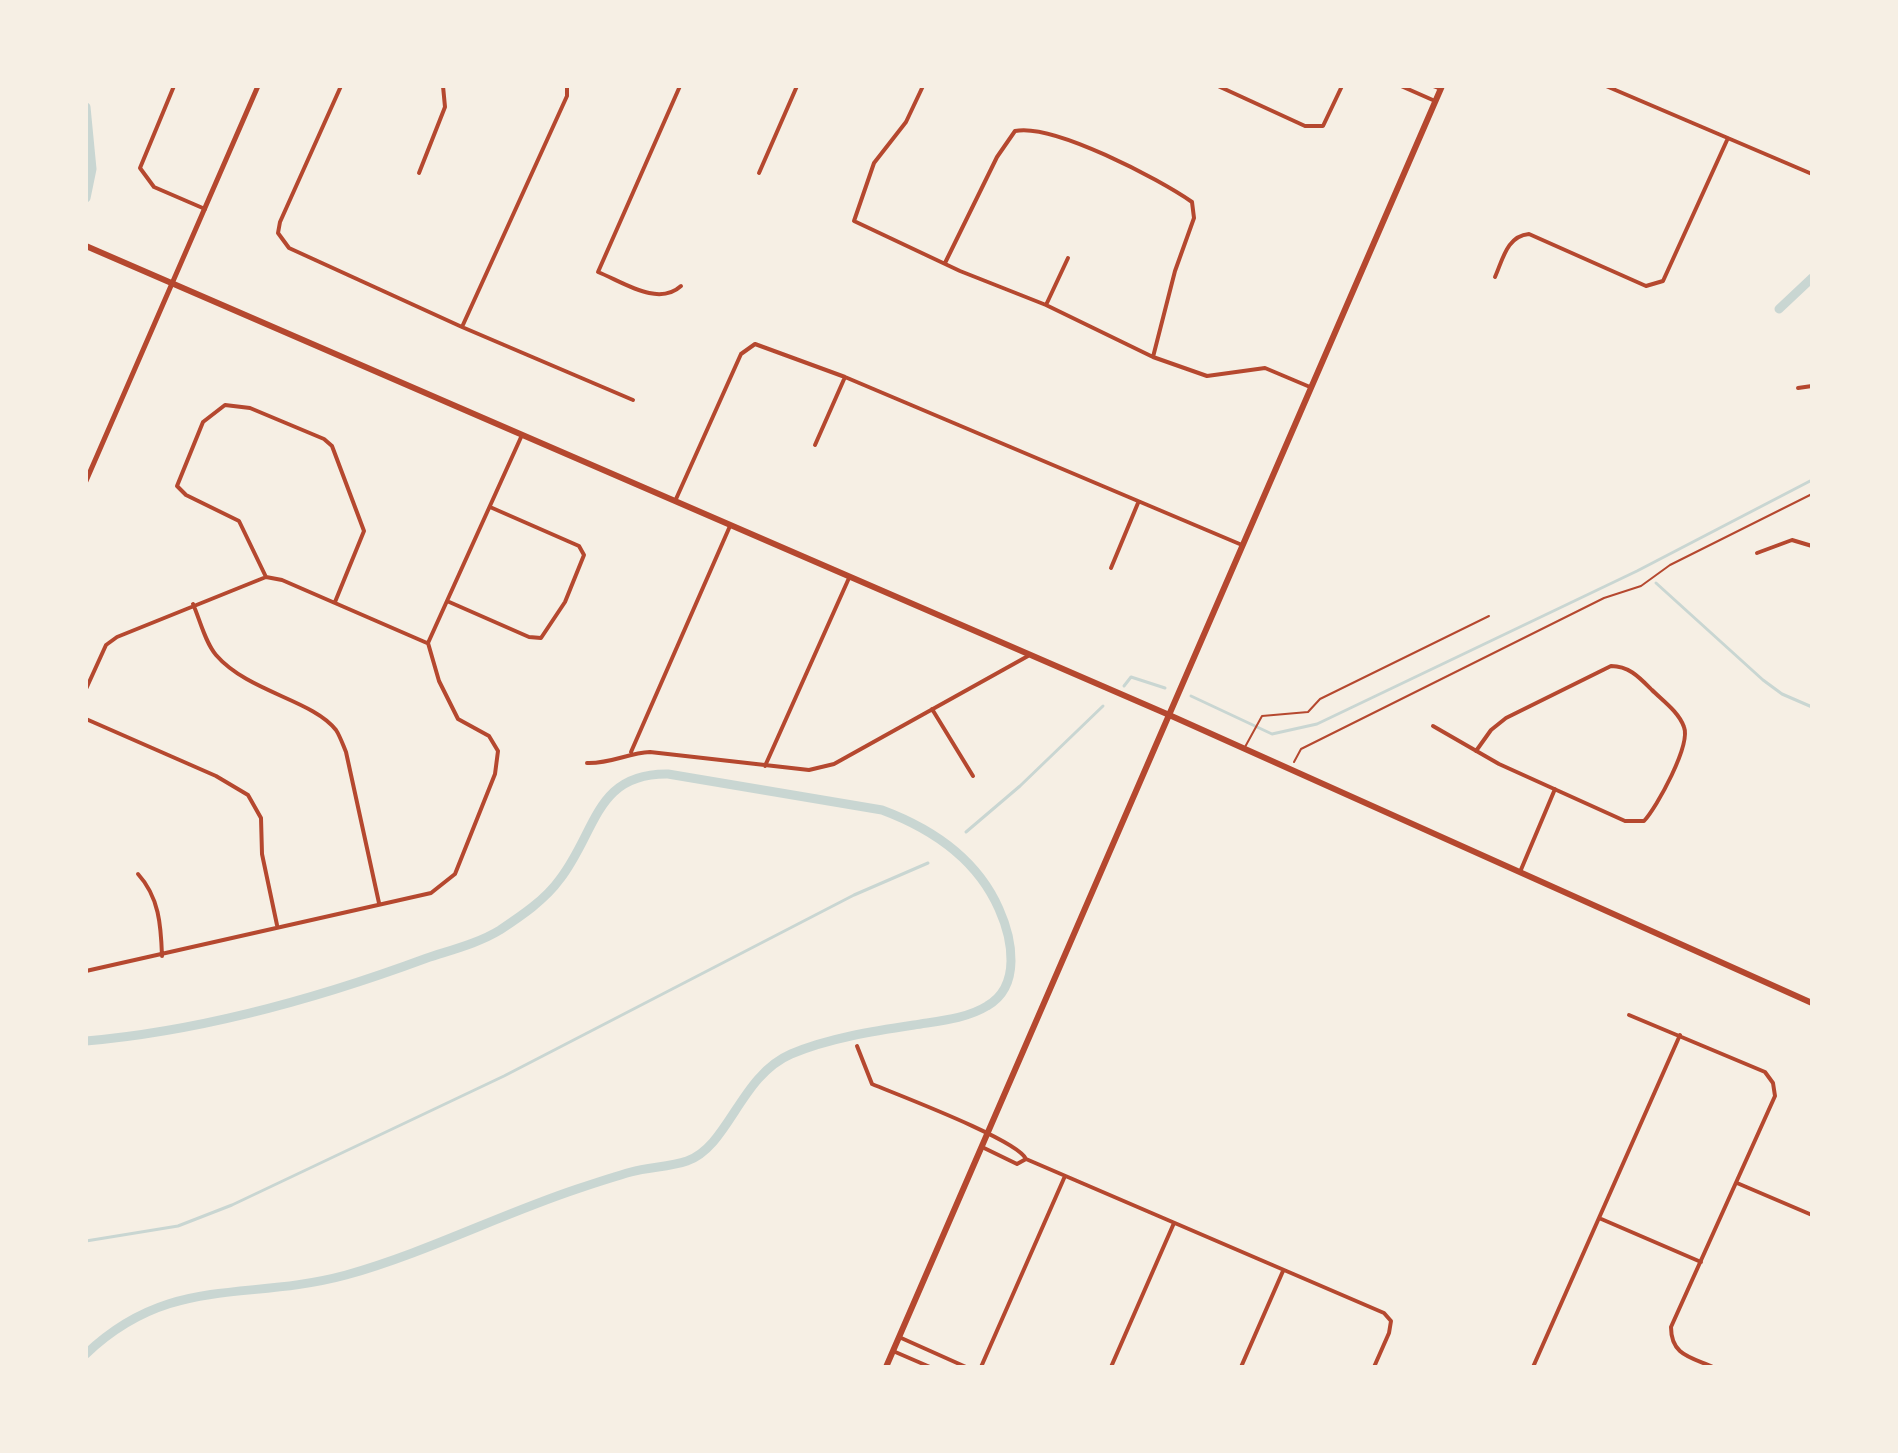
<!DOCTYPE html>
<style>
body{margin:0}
#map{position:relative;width:1898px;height:1453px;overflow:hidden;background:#f6efe4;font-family:"Zilla Slab",serif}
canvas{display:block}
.frame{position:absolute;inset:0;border:88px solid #f6efe4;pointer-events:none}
</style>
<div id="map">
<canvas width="1898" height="1453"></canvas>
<div class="frame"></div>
</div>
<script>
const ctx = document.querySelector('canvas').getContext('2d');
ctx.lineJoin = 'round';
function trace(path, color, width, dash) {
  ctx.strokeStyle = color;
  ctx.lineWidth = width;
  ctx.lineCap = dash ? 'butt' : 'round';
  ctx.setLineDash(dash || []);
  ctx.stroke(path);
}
trace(new Path2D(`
 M1656,583L1763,680L1782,694L1812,707
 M1124,686L1131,677L1165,688
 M1191,696L1272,734L1317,724L1637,571L1812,480
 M966,832L1020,786L1103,706
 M86,1241L178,1226L232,1205L504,1076L854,895L928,863`), '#c9d6d2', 3);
trace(new Path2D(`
 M86,107L92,169L86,198
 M1779,309L1812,278
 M86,1041C201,1031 319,998 427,958C451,950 479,943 500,930C521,916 545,900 560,879C597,831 595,773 668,774L882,810C933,829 977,859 999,909C1012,938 1022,986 987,1006C966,1019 938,1021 914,1025C874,1031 829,1038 791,1054C740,1076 729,1146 687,1161C670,1167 649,1167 631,1172C613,1177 595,1183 577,1189C499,1215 425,1253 346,1275C246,1302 170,1274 86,1354`), '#c9d6d2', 9);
trace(new Path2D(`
 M1294,762L1301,749L1604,598L1641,586L1670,565L1812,494`), '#b5482f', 2);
trace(new Path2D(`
 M1245,747L1262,716L1308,712L1320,699L1489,616`), '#b5482f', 2);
trace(new Path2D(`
 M174,86L140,168L154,187L205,209
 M341,86L280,222L278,233L289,248L462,327L633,400
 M680,86L598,272C623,282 658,307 681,286
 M923,86L906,122L874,163L854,221L960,271L1046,305L1153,357L1207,376L1265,368L1310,387
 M1218,86L1305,126H1323L1342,86
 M1401,86L1435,101
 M1433,86L1441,89
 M1606,86L1812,174
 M419,173L445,107L443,86
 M759,173L797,86
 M945,263L997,157L1015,131C1053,123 1159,179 1192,202L1194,218L1175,271L1153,357
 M1495,277C1503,259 1507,236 1529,234L1646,286L1663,281L1728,138
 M1046,305L1068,258
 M462,327L567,96V86
 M1798,388L1812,386
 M815,445L845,377
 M676,499L741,354L755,344L845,377L1242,545
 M1757,553L1792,540L1812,546
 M1111,568L1138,503
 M266,577L239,521L186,495L177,486L203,422L225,405L250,408L324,439L332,446L364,531L335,602
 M447,601L529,637L541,638L565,602L584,555L579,546L490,507
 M193,604C200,620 205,642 216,655C248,692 313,700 336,730C340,736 343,745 346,752L379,903
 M86,689L106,645L117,637L266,577L282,580L427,643
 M932,709L973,776
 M86,719L216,776L248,795L261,818L262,854L277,925
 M1433,726L1499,764L1625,821H1644C1657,807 1691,745 1684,727C1679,712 1662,700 1652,690C1639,677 1629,666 1611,666L1506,718L1491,730L1476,751
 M631,752L730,526
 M587,763C610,764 628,753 650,752L809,770L834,764L1028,656
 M765,766L849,578
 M1520,872L1555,789
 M138,874C159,897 161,925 162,956
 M86,971L431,893L455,874L495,774L498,751L489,736L458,719L439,681L428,643L522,435
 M1629,1015L1765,1072L1773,1083L1775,1096L1671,1327C1671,1355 1690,1357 1713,1367
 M857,1046L872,1084C898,1095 1018,1140 1026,1159L1017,1164L982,1147
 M1026,1159L1384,1313L1391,1321L1389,1333L1374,1367
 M1737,1183L1812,1215
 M1599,1218L1701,1262
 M899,1337L966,1367
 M893,1351L930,1367
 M981,1367L1065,1176
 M1111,1367L1174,1223
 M1241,1367L1283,1271
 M1533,1367L1680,1035`), '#b5482f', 4);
trace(new Path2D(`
 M86,481L258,86`), '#b5482f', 5);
trace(new Path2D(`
 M86,246L1167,714L1812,1003
 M886,1367L1442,86`), '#b5482f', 6);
</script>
